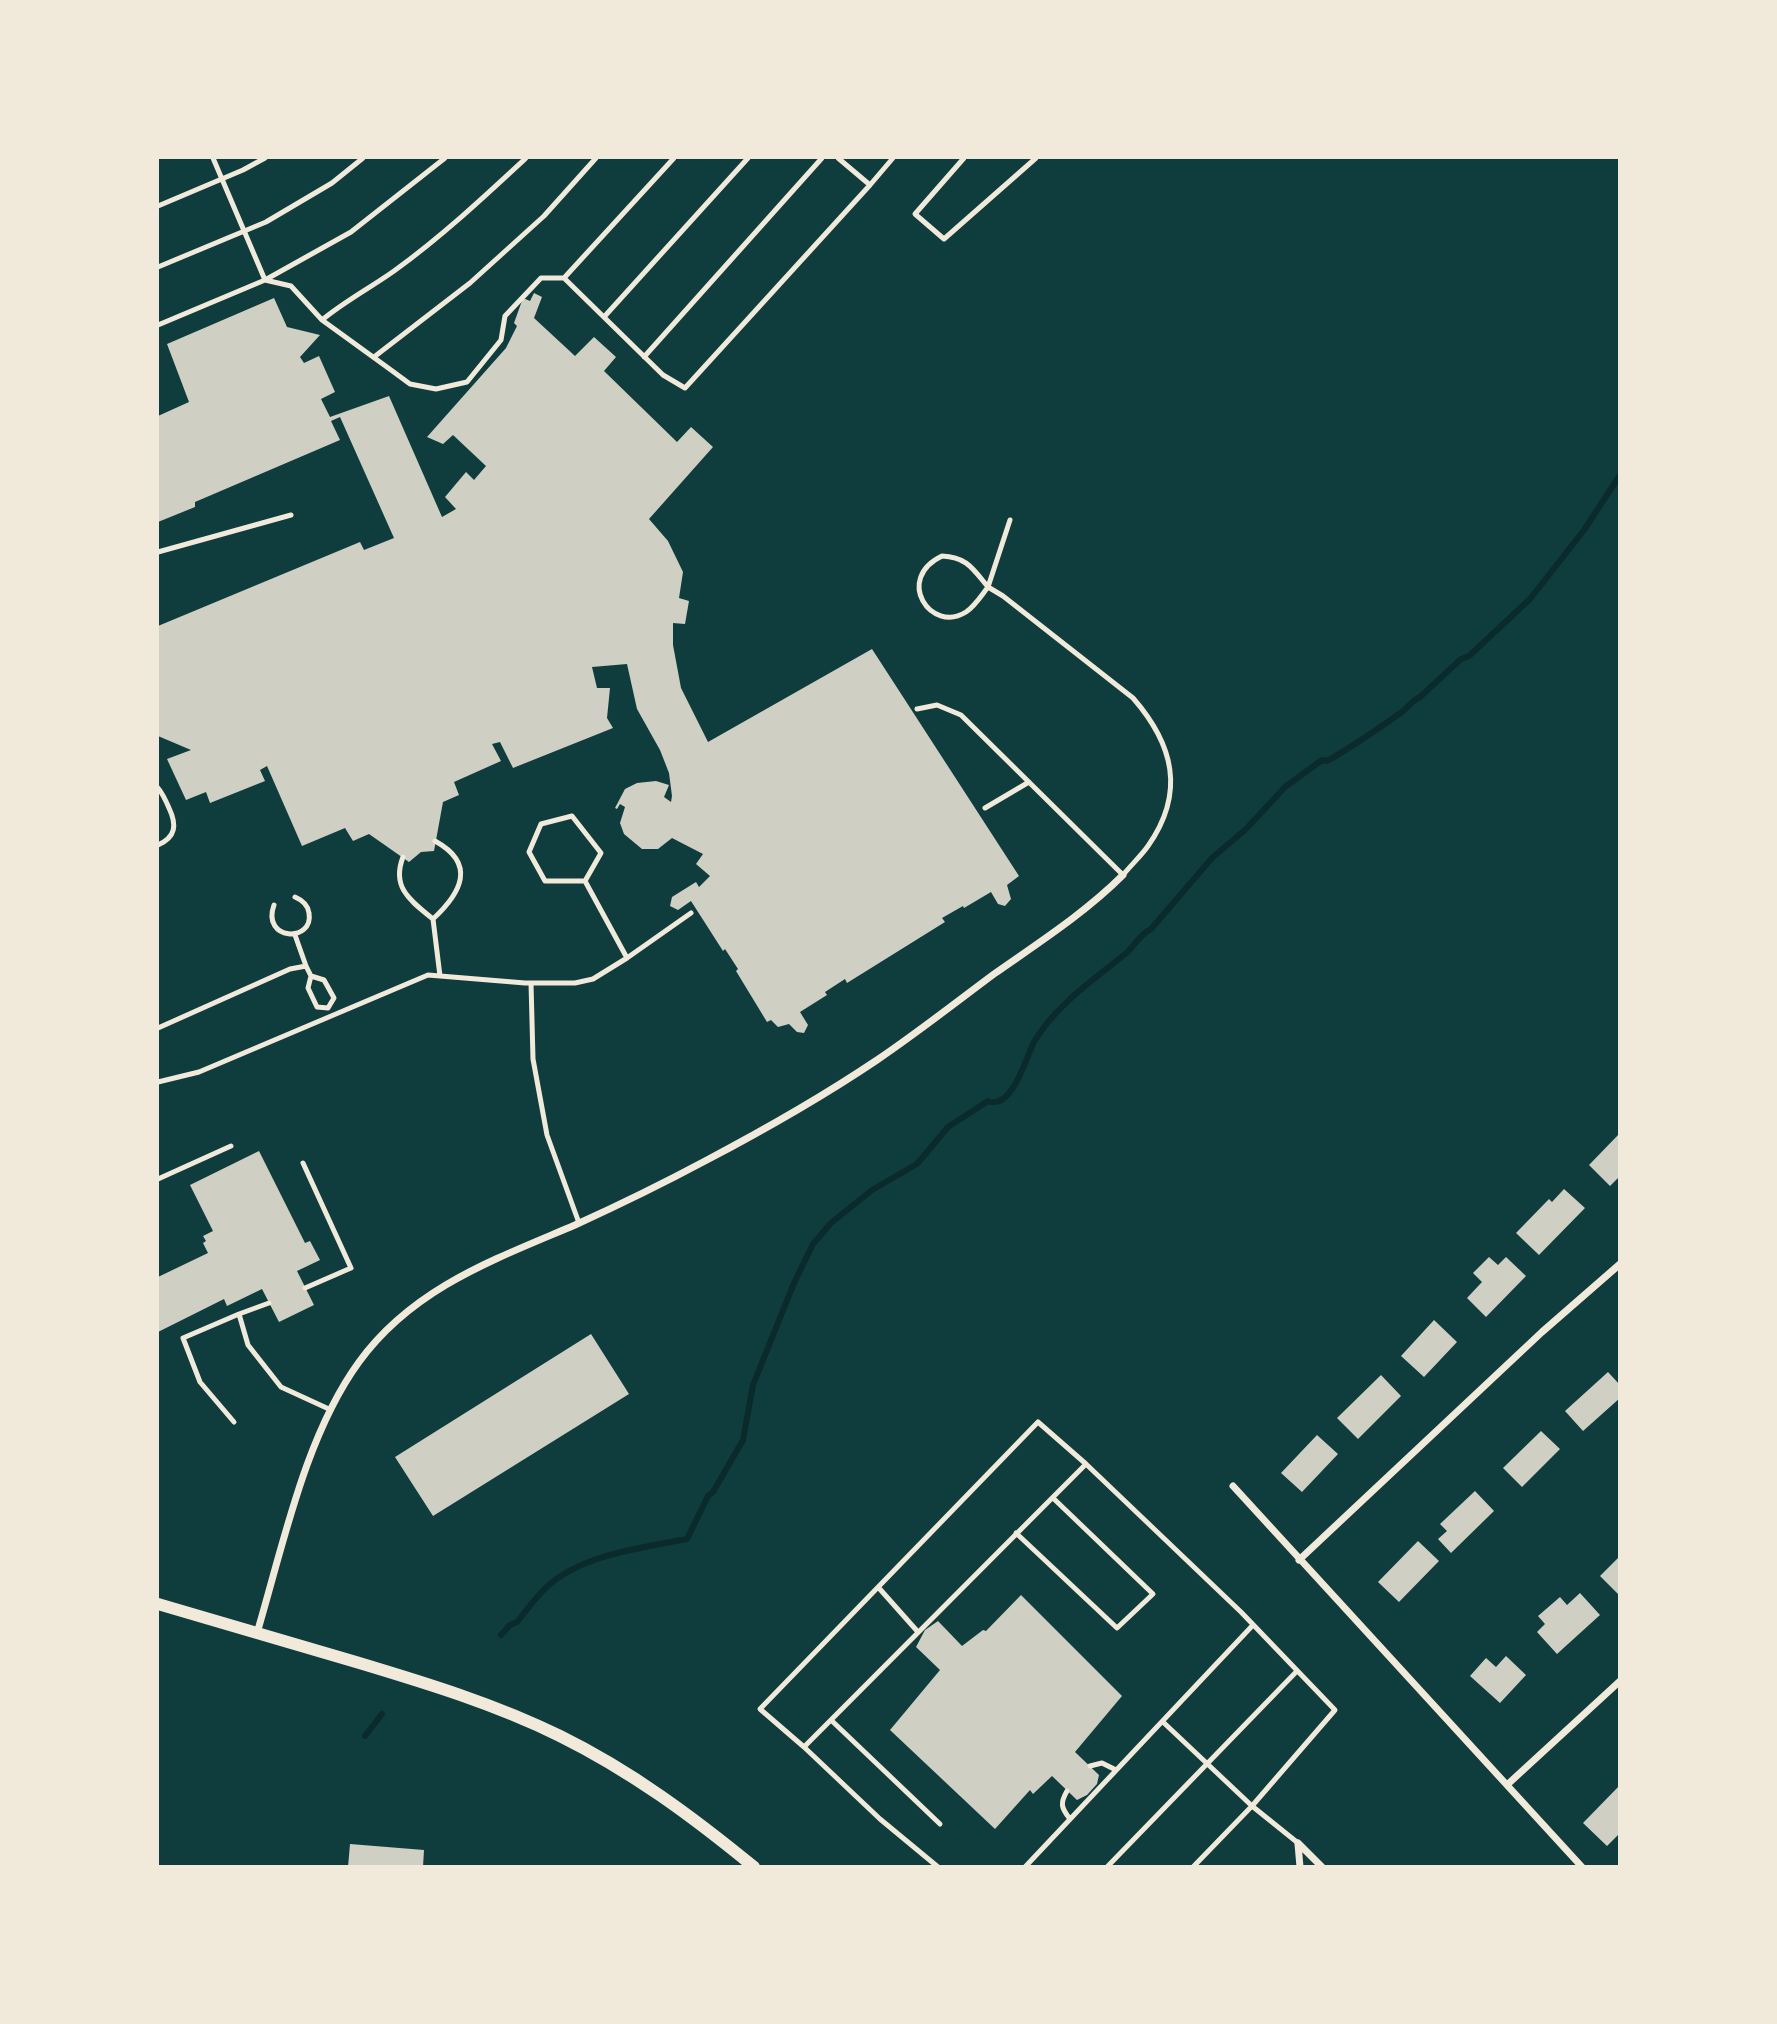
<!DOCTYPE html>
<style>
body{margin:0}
#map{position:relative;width:1777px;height:2024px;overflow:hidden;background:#0f3d3e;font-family:Barlow,sans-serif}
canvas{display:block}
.frame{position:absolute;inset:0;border:159px solid #f1e9da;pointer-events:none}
</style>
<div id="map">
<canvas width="1777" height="2024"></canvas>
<div class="frame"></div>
</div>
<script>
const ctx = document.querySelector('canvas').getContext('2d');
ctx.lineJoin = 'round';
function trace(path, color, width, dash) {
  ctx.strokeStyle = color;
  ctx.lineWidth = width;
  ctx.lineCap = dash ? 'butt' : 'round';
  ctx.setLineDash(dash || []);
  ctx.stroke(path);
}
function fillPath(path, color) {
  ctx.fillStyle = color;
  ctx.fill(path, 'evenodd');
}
trace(new Path2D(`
 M501,1635L510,1625L517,1622C527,1610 537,1595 549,1585C582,1555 644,1547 687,1539L708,1496L713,1492L743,1440L753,1385L794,1283L813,1244L831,1223L872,1190L917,1164L948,1127L988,1101C1012,1111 1026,1057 1034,1042C1054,1007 1093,980 1124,955C1134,947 1139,935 1151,929L1212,858L1246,829L1285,787L1322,760L1327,761C1352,747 1375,731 1399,714C1407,709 1411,701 1420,697L1461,659L1469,656L1530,599L1584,530L1620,475
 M365,1736L382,1714`), '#0a2a2b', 6);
fillPath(new Path2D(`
 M534,293L542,297L534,318L575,356L594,337L616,357L604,371L677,442L691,427L713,447L649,519L668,541L683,572L679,598L689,601L685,624L673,623V645L681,688L708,742L872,649L1019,876L1007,885L1011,899L1005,906L998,904L991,892L964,908L963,906L942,918L945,922L847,983L845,979L825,992L827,995L800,1012L808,1025L804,1033L797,1032L789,1024L778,1027L771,1020L767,1022L736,971L738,969L725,949L723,951L691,901L678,910L670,906L672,897L696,882L699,887L710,876L696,864L703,854L672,838L658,849H642L624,834L620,823L625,807L620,804L617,809L615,808L625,789L637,783L656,781L669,785L664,797L671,802L672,796L669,773L660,750L637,709L627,664L592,667L597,688H610L607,718L613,728L513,768L500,742L492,744L501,761L454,782L459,795L443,802L434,851L421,852L409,862L369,834L353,841L345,828L302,846L267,766L260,770L265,781L210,803L206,792L186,800L167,759L191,750L158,736V626L360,542L364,550L394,538L340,417L331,421L340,440L195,502V507L158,522V416L189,402L167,344L274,298L287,327L320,335L300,357L304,363L319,356L335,392L321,399L330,417L389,396L442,517L456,509L445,497L466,472L474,480L486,466L453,435L443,444L427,437L506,348L517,326L514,323L523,298L530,301Z
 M1620,1133V1176L1610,1186L1589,1165Z
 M259,1151L305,1243L310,1241L320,1260L297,1271L314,1305L279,1322L262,1289L227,1306L224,1299L158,1332V1277L208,1253L203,1243L206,1241L203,1236L213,1231L190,1185Z
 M1564,1189L1585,1208L1539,1255L1516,1233L1549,1199L1552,1202Z
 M1489,1257L1498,1265L1506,1257L1526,1276L1486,1317L1467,1298L1482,1282L1473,1273Z
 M1434,1320L1457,1342L1424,1377L1401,1356Z
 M591,1334L629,1394L433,1516L395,1457Z
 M1608,1372L1620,1385V1398L1583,1431L1565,1411Z
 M1381,1375L1401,1396L1358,1439L1337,1418Z
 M1541,1431L1560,1449L1522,1487L1503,1468Z
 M1317,1435L1338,1454L1302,1492L1281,1473Z
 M1475,1491L1494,1511L1451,1553L1438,1539L1447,1531L1440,1524Z
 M1418,1541L1439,1561L1399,1602L1378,1582Z
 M1620,1556V1596L1600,1576Z
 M1580,1593L1600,1615L1557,1654L1537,1632L1545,1624L1538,1616L1560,1597L1567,1605Z
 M1021,1595L1122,1696L1075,1752L1099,1775L1097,1784L1087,1795L1077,1800L1052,1776L1033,1794L1030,1790L995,1829L890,1730L940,1670L916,1647L925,1630L938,1621L962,1646L983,1630L986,1631Z
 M1506,1656L1526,1675L1500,1703L1470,1676L1486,1658L1496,1667Z
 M1620,1785V1833L1607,1846L1583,1823Z
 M350,1844L424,1850L423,1867H348Z`), '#cfcfc3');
trace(new Path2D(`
 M213,158L265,280
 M964,158L915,214L944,239L1036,158
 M870,185L893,158
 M158,206L243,170L265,158
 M158,267L266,222L332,183L363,158
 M564,278L674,158
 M265,280L291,286L322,320L391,370L410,384L436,389L467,382L501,340L505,316L541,278H564L663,375L685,388L870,185L838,158
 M604,317L748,158
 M322,320C345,301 370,288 394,271C441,237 484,197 526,158
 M158,325L265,280L351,232L445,158
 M374,357L470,283L544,216L596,158
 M644,357L822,158
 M158,552L291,515
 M942,556C967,557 973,569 988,587C981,596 975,606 966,612C931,634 894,579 942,556Z
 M917,709L937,705L961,715L1123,875C1131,865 1141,856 1148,846C1186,792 1173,744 1133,698L1003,596L988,587L1010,520
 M158,788C163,794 166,801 169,808C177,825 176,837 158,845
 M985,808L1029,782
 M403,857C391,888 411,901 433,919C461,893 477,864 435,841
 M585,881L601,853L572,816L541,824L529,852L545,881H585L627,958
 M274,905C261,941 314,943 309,913C308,905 302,900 295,897
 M433,919L440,976
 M295,935L306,966
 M311,976L324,980L334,998L328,1008L317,1007L308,988Z
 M531,983L533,1059L547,1135L579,1223
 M158,1028L290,969L306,966L311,976
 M158,1082L199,1072L428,975L525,983H575L593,979L627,958L691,913
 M303,1163L351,1268L305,1288
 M158,1179L231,1146
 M239,1314L269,1303
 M234,1422L200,1382L183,1338L239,1314L248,1345L281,1387L331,1410
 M1016,1533L1117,1628L1153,1594L1053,1498
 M878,1587L918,1632
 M831,1720L940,1824
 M1163,1722L1252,1806L1193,1867
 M804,1747L760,1709L1038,1422L1086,1464
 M1090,1766L1102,1763L1116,1770
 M1067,1791C1060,1803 1061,1808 1070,1819
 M938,1867L880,1819L804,1747L1086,1464L1241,1612L1335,1710L1252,1806L1298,1843
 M1025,1867L1253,1625
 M1107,1867L1297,1671`), '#f1e9da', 5);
trace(new Path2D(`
 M1233,1486L1582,1867
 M1299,1560L1542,1332L1620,1264
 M257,1633C283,1546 305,1436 359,1362C413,1288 493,1260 575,1225C619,1205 662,1184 705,1161C764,1130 822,1097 877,1060C917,1033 955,1003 994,974C1038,943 1085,913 1123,875
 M1508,1784L1620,1681
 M1298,1843L1322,1867
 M1298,1844L1300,1867`), '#f1e9da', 7);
trace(new Path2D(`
 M158,1604C224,1623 290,1643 356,1662C426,1683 495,1704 560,1736C631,1771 693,1817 754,1867`), '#f1e9da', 12);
</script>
